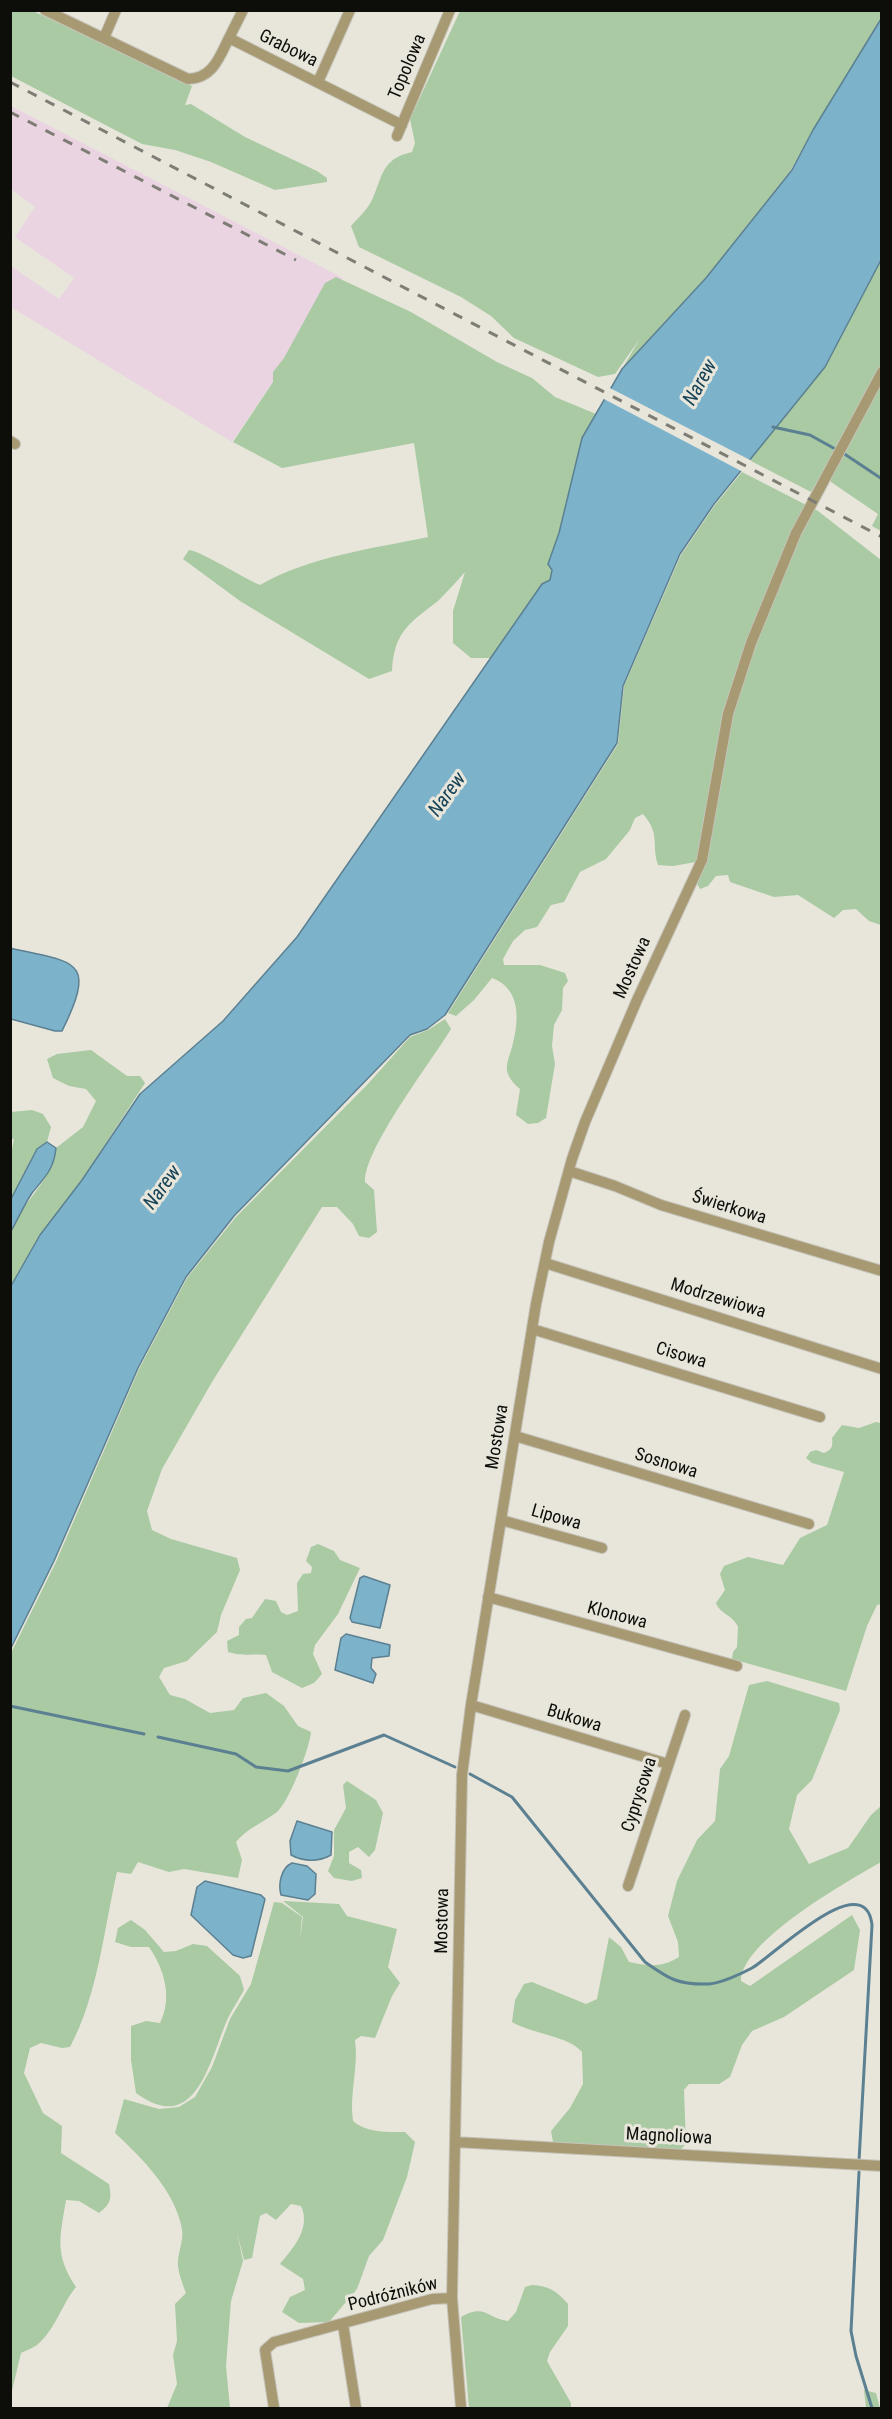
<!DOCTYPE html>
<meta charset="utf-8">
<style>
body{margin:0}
#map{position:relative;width:892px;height:2419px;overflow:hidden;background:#e8e6db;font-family:"Roboto Condensed",sans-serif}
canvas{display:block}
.frame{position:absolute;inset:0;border:12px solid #0d0d09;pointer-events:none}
</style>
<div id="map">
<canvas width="892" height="2419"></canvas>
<div class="frame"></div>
</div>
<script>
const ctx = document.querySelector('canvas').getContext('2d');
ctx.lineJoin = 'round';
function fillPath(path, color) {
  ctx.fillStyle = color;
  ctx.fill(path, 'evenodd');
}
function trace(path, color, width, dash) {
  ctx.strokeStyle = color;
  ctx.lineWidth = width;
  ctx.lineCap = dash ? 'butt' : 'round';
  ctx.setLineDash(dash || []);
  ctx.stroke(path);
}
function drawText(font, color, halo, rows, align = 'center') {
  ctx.font = font + ' "Roboto Condensed",sans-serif';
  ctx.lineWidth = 6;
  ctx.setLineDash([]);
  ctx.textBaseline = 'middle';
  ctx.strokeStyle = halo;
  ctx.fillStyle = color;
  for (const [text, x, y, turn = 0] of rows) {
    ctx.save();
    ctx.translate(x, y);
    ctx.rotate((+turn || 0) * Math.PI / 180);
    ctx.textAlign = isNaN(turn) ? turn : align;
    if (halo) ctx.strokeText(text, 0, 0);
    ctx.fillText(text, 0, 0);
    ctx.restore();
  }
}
fillPath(new Path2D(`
 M11,106L343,278L232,442L11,307V266L59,299L74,278L15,237L35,207L11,189Z`), '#ead4e2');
fillPath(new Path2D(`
 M10,11H33L192,86L185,105L191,104L245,137L317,171L327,178V182L275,190L211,162L175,150L142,144L11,76Z
 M460,11H881V19L813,130L791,170L706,278L622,369L639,340L615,374L598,377L514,338L491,316L461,297L359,247L351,226C358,218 367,210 372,200C383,176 381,159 412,152L415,143L410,119Z
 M881,260V531L872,526L878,514L831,482L829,462L811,492L749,460L825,367Z
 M336,277L411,312L497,362L532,378L555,397L596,414L582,438L559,533L548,564L552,569L550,580L542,584L492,658H471L453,643V611L465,572C457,581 448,591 439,600C410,623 394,631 392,671L369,679L240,601L183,559L189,550C201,551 243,578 260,585C311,556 371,549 428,537L414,443L282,468L233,442L273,382V372L284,358L325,283Z
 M742,472L818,511L881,560V925L869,921L856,909L843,910L834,918L798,895L774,897L730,882L728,875L716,876L708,886L700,889L697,883L696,862L673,866L658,865C651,843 661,835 643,814L635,818L630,830L606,859L580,872L564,902L551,905L537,927L525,930L513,941L503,959L504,965H540L565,973L568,981L563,988L562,1010L554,1025L552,1046L555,1064L546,1118L538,1123L528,1124L516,1115L520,1089C515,1085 508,1078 507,1070C506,1064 510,1054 512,1047C519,1022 522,989 492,978L474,1000L456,1016L448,1013L618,744L624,686L681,555L715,505Z
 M445,1019L451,1029C431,1062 364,1149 365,1182L374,1190L377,1232L369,1238L359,1236L353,1224L337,1207H322L212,1382L162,1469L147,1511L152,1530L171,1539L237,1558L240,1570L221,1615L217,1632L187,1661L164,1668L159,1677L170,1695L185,1699L210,1713L234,1710L243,1698L266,1693L284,1706L298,1726L311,1732C310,1747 289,1802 277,1812C263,1823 247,1828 236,1842L242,1860L238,1878L184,1869L169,1872L138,1862L131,1874L117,1872C104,1929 98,1995 70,2047L62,2048L41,2043L30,2048L24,2073L43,2113L62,2126L61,2153L109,2184C112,2198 111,2204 99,2213L79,2201L66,2200C60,2237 54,2254 76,2287C62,2304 55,2330 38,2344C34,2348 26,2350 21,2353L11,2395V1653L56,1562L139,1369L187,1278L235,1218L366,1086L410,1037L428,1030Z
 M91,1050L127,1076H140L145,1083L82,1180L40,1235L11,1286C11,1272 7,1241 12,1229C24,1199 53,1180 56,1148L83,1127L96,1101L86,1089L69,1086L53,1078L47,1059L57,1054Z
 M32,1110L43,1114L51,1127L47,1142L37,1149L11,1199L10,1160L14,1139H11V1112Z
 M876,1422L881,1423V1604L877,1605L867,1626L846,1691L732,1659L733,1652L737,1647L738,1627C733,1615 720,1614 716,1603L725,1590L720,1574L724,1566L748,1557L783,1565L800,1538L827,1525L844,1472L812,1463L806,1458L810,1452L816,1450L824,1453C832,1450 833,1446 832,1438L842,1425L859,1428Z
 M318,1544L334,1551L340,1560L360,1568L338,1614L315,1645L313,1654L322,1674L314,1683L302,1688L272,1672L266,1655C250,1653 245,1657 228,1652L227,1641L239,1635V1627L246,1619L252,1618L265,1599L276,1601L281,1612L287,1615L298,1611L297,1583L303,1574L311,1573L312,1567L306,1561L311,1547Z
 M767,1681L839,1703L840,1710L812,1780L797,1795L789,1829L809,1864L848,1848L871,1815L881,1806V1862C848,1881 741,1941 741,1981L750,1986L852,1915L860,1930L854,1970L784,2017L752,2031L742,2045L730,2077L719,2084H689L684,2090L686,2144L680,2150L553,2142L551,2131L570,2108L583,2084L582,2052C569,2036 532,2034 512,2022L515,2000L524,1984L532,1982L586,2004L597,1999L609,1937L621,1947L629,1962C648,1966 662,1968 679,1957L678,1942L668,1916L677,1881L697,1840L715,1821L720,1769L729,1756L749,1685Z
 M347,1781L376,1800L383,1813L375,1850L369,1857L358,1847L349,1852V1863L361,1870L362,1878L352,1881L334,1878L328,1871L334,1856V1830L346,1808L343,1785Z
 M283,1901L339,1904L347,1916L397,1929L388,1967L400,1983L392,1996L375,2038L361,2036L355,2040C359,2067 349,2093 353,2121C367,2133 386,2132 405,2132L415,2142L407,2177L383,2240L369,2256L357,2289L329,2322L299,2323L282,2312L290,2297L305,2290L303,2279L280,2264C294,2247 311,2228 301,2206L291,2204L276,2220L266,2213L260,2216L252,2258L244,2260L237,2232L243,2261L231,2301L226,2366L230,2408H167L177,2384L173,2355L177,2341L175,2304L186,2293C183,2285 179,2275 178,2266C177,2254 184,2241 182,2229C175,2191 142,2158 115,2133L124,2099L159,2109L179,2107L195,2097L212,2067L230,2019L251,1984L274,1902L282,1903L302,1917L300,1940L303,1917Z
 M131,1920L145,1930L164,1952L176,1951L193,1944L207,1946L240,1976L244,1990C239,1999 233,2008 228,2018C210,2058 197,2138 136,2093L131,2060V2026L146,2021L160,2023C173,1997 164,1969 149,1947H131L115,1942L118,1928Z
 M532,2285C549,2286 557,2291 568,2304V2326L550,2352L547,2361L571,2403V2408H469L461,2317C486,2303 487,2319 508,2321L516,2312L525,2287Z
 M864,2390L876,2393L880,2408H866Z`), '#a9caa3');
const water = new Path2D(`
 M881,19V260L825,367L714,504L680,554L623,686L617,743L445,1015L427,1029L410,1035L234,1216L186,1277L138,1368L54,1561L11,1648V1286L40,1235L82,1180L140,1094L223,1021L297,937L542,584L550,580L552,570L548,564L559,533L582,438L622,369L706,278L792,170L813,130Z
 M10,948C75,963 98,958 62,1031H55L11,1019Z
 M47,1142L56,1148C54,1169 45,1177 32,1193C24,1205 18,1219 11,1231V1199L37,1149Z
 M364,1576L390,1585L380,1628L352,1622L350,1618L360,1578Z
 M346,1634L390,1645L389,1656L372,1658L371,1668L376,1674L373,1683L335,1670L341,1638Z
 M297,1821L332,1832L331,1855C319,1862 304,1862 291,1855L290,1841Z
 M292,1863L307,1866L316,1874L315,1894L308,1900L281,1895C278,1884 281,1868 292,1863Z
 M205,1881L261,1895L265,1899L251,1956L243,1958L233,1955L191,1915L197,1887Z`);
fillPath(water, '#7db2cb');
trace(water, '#5b8091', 1.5);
fillPath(new Path2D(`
 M608,387L752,461L743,472L602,398Z`), '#e8e6db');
trace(new Path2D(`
 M773,427L810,435L837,450
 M843,453L882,479
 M10,1706L144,1734
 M158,1737L236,1754L256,1767L288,1771L384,1735L455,1767
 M470,1774L512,1797L645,1962C669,1979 678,1985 709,1984C721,1983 741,1974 752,1968C772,1957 865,1864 872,1925L859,2161
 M859,2172L851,2331L856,2356L872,2408`), '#5b8091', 3);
const street = new Path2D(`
 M45,10L188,79C213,78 219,58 229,38L402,125
 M104,38L116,10
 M229,38L243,10
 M318,82L350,10
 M397,136L450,10
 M10,441L15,444
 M569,1171L615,1186L661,1205L882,1271
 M545,1263L882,1369
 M532,1329L820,1417
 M515,1436L809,1524
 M501,1520L602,1548
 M488,1597L737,1666
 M471,1705L668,1764
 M628,1886L685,1715
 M455,2142L882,2166
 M343,2324L356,2408
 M274,2408L265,2350L274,2342L432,2299L452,2298
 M461,2408L452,2298L462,1775L471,1705L536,1304L549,1242L572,1159L585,1122L637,1000L702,860L728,714L751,643L796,533L882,372`);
trace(street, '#c5c3b9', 12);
trace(street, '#a79972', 10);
trace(new Path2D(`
 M10,82L882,537
 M10,112L296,260`), '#7e7d75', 3, [10, 10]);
drawText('18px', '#0d0d09', '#e8e6db', [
 ["Grabowa",288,49,26],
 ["Topolowa",408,67,-67],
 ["Mostowa",633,968,-66],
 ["Świerkowa",729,1208,17],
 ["Modrzewiowa",718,1299,17],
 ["Cisowa",681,1356,17],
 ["Mostowa",498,1437,-81],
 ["Sosnowa",666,1464,17],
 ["Lipowa",556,1518,16],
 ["Klonowa",617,1616,15],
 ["Bukowa",574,1719,17],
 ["Cyprysowa",640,1795,-72],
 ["Mostowa",443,1921,-89],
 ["Magnoliowa",669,2137,3],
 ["Podróżników",393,2295,-14]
]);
drawText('italic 20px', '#164356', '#e8e6db', [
 ["Narew",701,383,-61],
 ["Narew",448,795,-54],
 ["Narew",163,1188,-54]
]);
</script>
